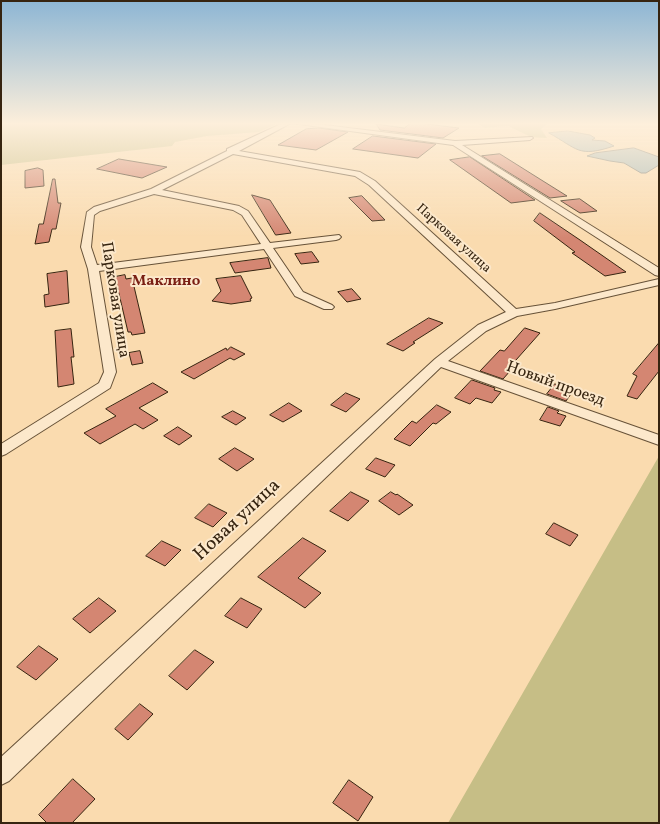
<!DOCTYPE html>
<meta charset="utf-8">
<style>
body{margin:0}
#map{position:relative;width:660px;height:824px;overflow:hidden;background:#fadbaf;font-family:Vollkorn,serif}
canvas{display:block}
.frame{position:absolute;inset:0;border:2px solid #362410;pointer-events:none}
</style>
<div id="map">
<canvas width="660" height="824"></canvas>
<div class="frame"></div>
</div>
<script>
const ctx = document.querySelector('canvas').getContext('2d');
ctx.lineJoin = 'round';
function fillPath(path, color) {
  ctx.fillStyle = color;
  ctx.fill(path, 'evenodd');
}
function trace(path, color, width, dash) {
  ctx.strokeStyle = color;
  ctx.lineWidth = width;
  ctx.lineCap = dash ? 'butt' : 'round';
  ctx.setLineDash(dash || []);
  ctx.stroke(path);
}
function drawText(font, color, halo, rows, align = 'center') {
  ctx.font = font + ' Vollkorn,serif';
  ctx.lineWidth = 4;
  ctx.setLineDash([]);
  ctx.textBaseline = 'middle';
  ctx.strokeStyle = halo;
  ctx.fillStyle = color;
  for (const [text, x, y, turn = 0] of rows) {
    ctx.save();
    ctx.translate(x, y);
    ctx.rotate((+turn || 0) * Math.PI / 180);
    ctx.textAlign = isNaN(turn) ? turn : align;
    if (halo) ctx.strokeText(text, 0, 0);
    ctx.fillText(text, 0, 0);
    ctx.restore();
  }
}
fillPath(new Path2D(`
 M1,123H279L259,132L207,136L175,142L172,146L1,165Z
 M476,123H548L541,129L547,138L531,137L508,126L485,128Z
 M659,456V823H448Z`), '#c6be86');
const water = new Path2D(`
 M568,131L590,135L595,138L592,140L605,141L614,146C578,158 578,149 549,133Z
 M634,148L659,157V165L646,173H641L624,163L610,161L587,156L595,153Z`);
fillPath(water, '#a4b8b7');
trace(water, '#787d74', 1);
const building = new Path2D(`
 M411,123H419L459,128L443,138L380,130L376,124L404,128Z
 M319,128L348,132L316,150L278,145L306,129Z
 M373,136L436,144L418,158L353,149Z
 M500,154L543,181L567,196L550,198L482,156Z
 M470,157L535,200L511,203L450,160Z
 M119,159L167,167L142,178L97,169Z
 M38,168L43,170L44,186L25,188V171Z
 M53,179H55L58,203H61L56,229H52L49,242L35,244L39,224H43Z
 M252,195L270,200L291,233L276,235Z
 M362,196L385,220L372,221L349,198Z
 M580,199L597,211L580,213L561,201Z
 M540,213L580,240L626,272L605,276L572,253L575,252L534,221Z
 M312,252L319,262L301,264L295,254Z
 M268,258L271,268L235,273L230,263Z
 M67,271L69,303L45,307L44,295L49,294L47,274Z
 M125,275L126,279L132,278L145,333L132,335L131,332H128L115,277Z
 M241,276L252,298L250,299L251,301L231,304L212,301L221,291L216,279Z
 M352,289L361,299L347,302L338,292Z
 M429,318L443,323L413,342L415,343L403,351L387,344Z
 M525,328L540,333L508,369L511,370L503,379L480,371L500,350L504,351Z
 M71,329L74,357H71L74,384L58,387L55,331Z
 M659,343V371L637,399L627,396L637,376L633,374Z
 M231,347L245,354L234,360L230,358L194,379L181,372L226,348L227,350Z
 M140,351L143,363L132,365L129,353Z
 M472,380L495,388L494,390L501,392L492,403L476,398L470,404L455,398Z
 M153,383L168,392L139,408L158,420L143,429L135,424L100,444L84,433L116,416L106,409Z
 M555,384L573,391L566,401L547,394Z
 M346,393L360,399L346,412L331,405Z
 M289,403L302,411L283,422L270,415Z
 M437,405L451,412L436,424L433,423L410,446L394,439L412,421L416,423Z
 M548,407L559,411L557,413L566,416L560,426L540,420Z
 M233,411L246,418L236,425L222,417Z
 M178,427L192,436L179,445L164,436Z
 M235,448L254,459L237,471L219,459Z
 M376,458L395,465L385,477L366,469Z
 M351,492L369,501L348,521L330,511Z
 M391,492L396,495L397,494L413,505L399,515L379,501Z
 M209,504L227,513L213,527L195,518Z
 M554,523L578,535L570,546L546,534Z
 M303,538L326,551L298,578L321,593L305,608L258,577Z
 M162,541L181,550L165,566L146,556Z
 M99,598L116,611L90,633L73,619Z
 M241,598L262,609L247,628L225,616Z
 M39,646L58,659L36,680L17,667Z
 M195,650L214,662L187,690L169,676Z
 M140,704L153,714L128,740L115,729Z
 M73,779L95,799L72,823H47L39,815Z
 M349,780L373,797L358,821L333,803Z`);
fillPath(building, '#d48672');
trace(building, '#362410', 1);
const minor = new Path2D(`
 M283,123H308L455,141L532,137L533,138L530,140L462,145L659,268V276L655,275L453,145L291,123L239,151L360,172L375,181L516,309L555,303L659,279V285L555,309L517,316L486,331L448,361L659,435V445L441,367L9,781L1,785V757L435,359L478,325L506,312L369,185L355,176L233,154L162,190L239,206L248,211L270,243L339,235L341,237L339,239L336,240L273,248L303,292L332,305L334,307L332,309H324L295,296L264,249L99,271L116,372L110,388L6,454L1,456V444L99,383L104,372L88,269L81,247L87,212L94,207L151,189L227,151V149ZM154,194L233,210L242,215L261,244L97,265L91,247L94,215L100,211Z`);
trace(minor, '#675238', 2);
fillPath(minor, '#fce8cb');
const sky = ctx.createLinearGradient(0, 0, 0, 238);
sky.addColorStop(0, '#8db6d4');
sky.addColorStop(0.52, '#fdefdb');
sky.addColorStop(1, '#fdefdb00');
ctx.fillStyle = sky;
ctx.fillRect(0, 0, 660, 238);
drawText('13px', '#362410', '#fce8cb', [
 ["Парковая улица",453,239,42]
]);
drawText('bold 15px', '#7a1f14', '#fce8cb', [
 ["Маклино",166,282]
]);
drawText('16px', '#362410', '#fce8cb', [
 ["Парковая улица",114,300,81],
 ["Новый проезд",555,385,20]
]);
drawText('19px', '#362410', '#fce8cb', [
 ["Новая улица",238,521,-43]
]);
</script>
